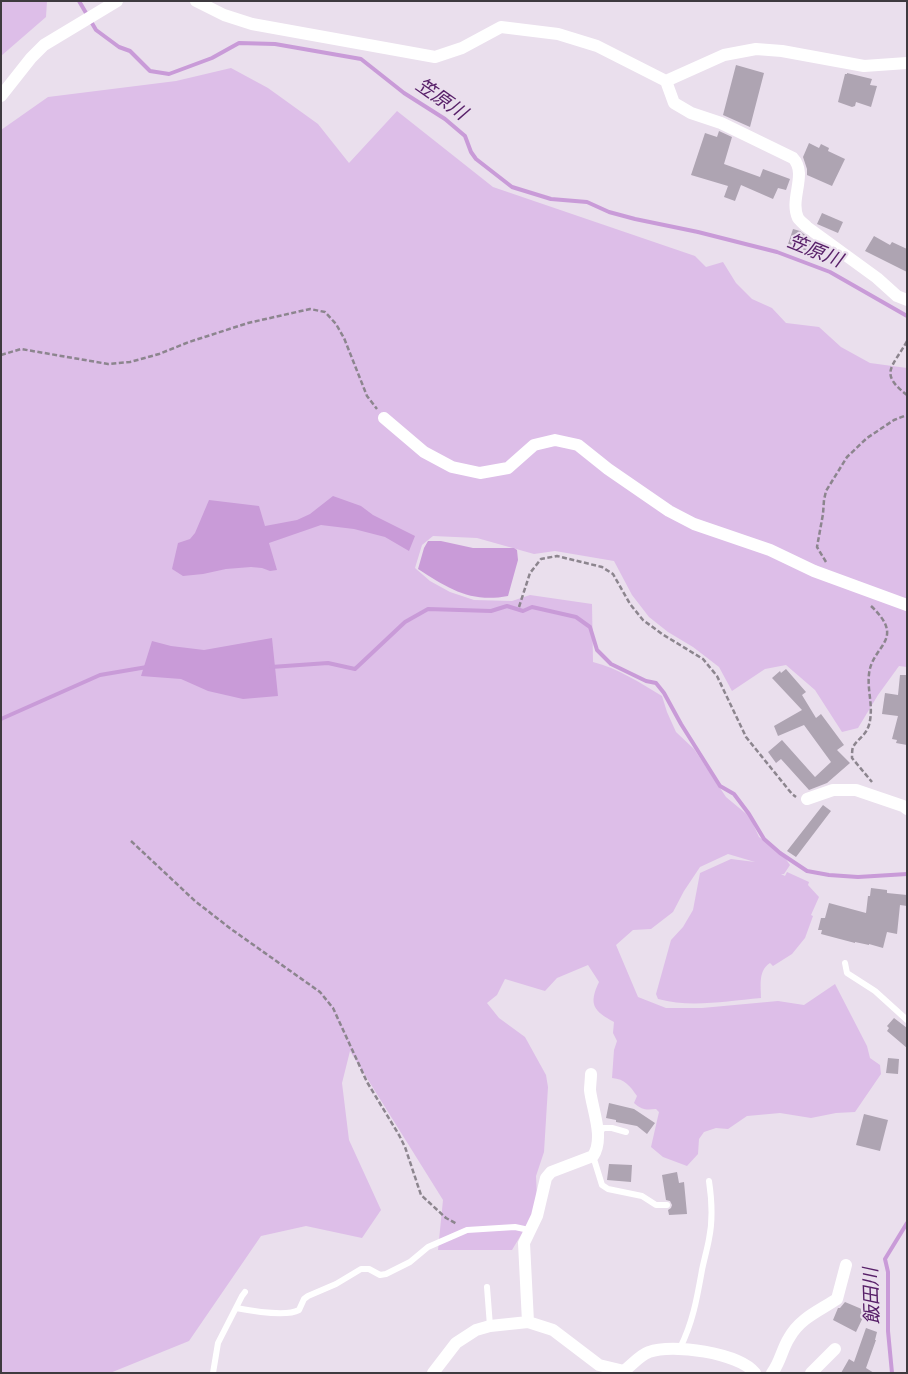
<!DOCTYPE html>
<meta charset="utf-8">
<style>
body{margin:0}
#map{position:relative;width:908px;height:1374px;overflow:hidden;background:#eadfed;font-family:Spectral,serif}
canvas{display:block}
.frame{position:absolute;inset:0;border:2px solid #3e3a3f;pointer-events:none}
</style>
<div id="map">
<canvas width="908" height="1374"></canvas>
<div class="frame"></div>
</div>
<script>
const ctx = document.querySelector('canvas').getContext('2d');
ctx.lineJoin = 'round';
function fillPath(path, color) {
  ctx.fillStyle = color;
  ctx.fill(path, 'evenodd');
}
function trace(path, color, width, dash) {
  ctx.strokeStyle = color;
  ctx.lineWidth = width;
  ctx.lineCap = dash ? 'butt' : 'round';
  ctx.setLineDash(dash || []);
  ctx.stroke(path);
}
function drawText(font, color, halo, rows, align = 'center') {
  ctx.font = font + ' Spectral,"Noto Sans JP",serif';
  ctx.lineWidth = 4.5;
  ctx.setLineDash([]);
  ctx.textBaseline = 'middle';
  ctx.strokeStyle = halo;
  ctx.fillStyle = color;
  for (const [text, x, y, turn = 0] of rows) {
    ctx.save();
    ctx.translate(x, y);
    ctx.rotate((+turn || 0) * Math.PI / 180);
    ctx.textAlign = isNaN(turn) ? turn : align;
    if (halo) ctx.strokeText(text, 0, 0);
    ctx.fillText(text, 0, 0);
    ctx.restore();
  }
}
fillPath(new Path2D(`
 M1,1H47L46,17L1,56Z
 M231,68L268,88L318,124L349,163L397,111L493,187L695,256L706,267L723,262L736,283L752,299L772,308L786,323L819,327L841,347L870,363L907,368V667L899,666L878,695L858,728L842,732L815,690L786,665L765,669L732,691L719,667L693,647L668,632L649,617L632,595L614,561L555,551L534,554L477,538L433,536L422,545L415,568L430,581L450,592L474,600L512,601L530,595L592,604L593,662C618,668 640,683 662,696L667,712L676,732L694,749L726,797L750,817L759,837L781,852L790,865L784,874H781L785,876L787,872L809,882L808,885L819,897L811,915L813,916L805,938L792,954L773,966L770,963C758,971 761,985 761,998C726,1001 691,1008 658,999L656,994L671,940L683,927L693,910L700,873L731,859L755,862L728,854L700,867L684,891L673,912L651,929L633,930L616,945L638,997L666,1008H702L778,1001L804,1005L835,984L867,1046L870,1058L880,1065L881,1074L855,1112L836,1113L811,1118L780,1113L747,1116L728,1129L716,1128L704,1132L699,1139L698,1154L687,1166L663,1157L651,1147L659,1112L656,1109C646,1110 642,1110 634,1103L637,1096C630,1086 625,1079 612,1078L614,1050L617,1041L613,1033L614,1022C594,1011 588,1005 599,982L588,965L557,978L545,991L505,979L497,995L487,1003L499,1018L525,1037L546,1075L548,1087L544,1152L536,1176L537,1198L530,1220L512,1250H438L443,1200L350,1051L342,1083L349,1140L381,1210L362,1238L306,1226L261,1236L189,1341L110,1373H1V130L48,97L176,81Z`), '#ddbee8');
fillPath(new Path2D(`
 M333,496L361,506L373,515L415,536L409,551L385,537L354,529L321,525L269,543L277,570L270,571L262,568L251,567L226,569L203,574L183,576L172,569L178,543L190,539L195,533L209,500L259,506L265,526L297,520L310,514Z
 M428,541H441L473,548H514L517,550L518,560L508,596C471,603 449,589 418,569L424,548Z
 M272,638L278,696L243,699L208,691L181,679L141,676L152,641L171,646L204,650Z`), '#c99bd8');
trace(new Path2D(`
 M79,1L96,30L119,47L130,51L150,71L169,74L212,58L239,43L275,44L361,59L404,93L445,119L465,136L471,152L476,159L512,187L551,199L587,202L609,212L635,219L698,232L777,252L830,272L907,316
 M271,667L328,663L355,669L405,622L428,609L491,611L507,606L523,611L532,607L576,617L590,627L597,650L611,664L646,681L656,683L664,693L681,724L720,786L734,794L749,814L764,839L780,853L807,871L829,875L858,877L907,874
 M1,719L100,675L147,667
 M892,1373L888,1331V1272L885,1259L907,1223`), '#c99bd8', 4);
fillPath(new Path2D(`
 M736,65L764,73L750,127L723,115Z
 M847,73L872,79L870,85L877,86L871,107L856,102L855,106L852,107L838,102L845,74H847Z
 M719,131L732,137L724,164L760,177L763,169L790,179L786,190L778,188L773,199L741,185L735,201L724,197L728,186L691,175L705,133L717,137Z
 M809,143L819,148L821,144L829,148L828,151L845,159L832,186L807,175V169L803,157Z
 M822,213L843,222L838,233L817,224Z
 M793,229L800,231L817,244L814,254L788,244Z
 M874,236L890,245L892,242L907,249V272L865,251Z
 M786,669L806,692L802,695L816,718L821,714L844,745L837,750L850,763L827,783L809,790L781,759L776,763L768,752L782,740L815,777L831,762L804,725L778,736L774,726L802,710L772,678L780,671L781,673Z
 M900,675H907V745L896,743L897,740L892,739L898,716L882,714L885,693L898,695Z
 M823,805L831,811L796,857L787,851Z
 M871,888L887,890V893L907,895V906L900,905L897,934L887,932L883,948L869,944V945L855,942V943L821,934L822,930H818L821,918H825L829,903L866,913L868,896H870Z
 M894,1018L907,1028V1048L887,1031L889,1028L887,1026Z
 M888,1058L899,1059L898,1074L886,1073Z
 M609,1103L634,1109L655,1123L647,1134L637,1126L616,1122V1120L606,1118Z
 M864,1114L888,1120L880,1151L856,1145Z
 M609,1164L632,1165L631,1182L607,1180Z
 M677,1172L679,1183L684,1182L687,1214L669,1215L668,1210L671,1208L672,1205L670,1201L666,1200L662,1175Z
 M845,1302L864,1310L863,1313H865L856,1332L833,1320L838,1308H840Z
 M866,1328L877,1332L875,1340H876L866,1368L874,1373H841L849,1359L854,1362Z`), '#aea4b2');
trace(new Path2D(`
 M907,341C893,367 878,373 907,395
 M1,355L21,349L108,364L130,362L159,354L189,342L248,323L310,309L325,312L336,324L344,338L367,396L377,409
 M826,562L817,547L823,514L824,500L826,491L847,457L867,438L894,420L907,415
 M871,606C907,640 872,645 869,674C867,691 874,707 869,725C865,737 858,738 853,747C852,749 852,755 852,758L872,782
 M519,607L530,573L541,559L557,556L602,567L613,574L630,604L643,620L662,634L703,659L717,676L746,737L792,794L796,797
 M131,841L195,901L231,929L320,992L333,1008L367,1082L399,1135L405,1147L421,1195L446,1218L457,1224`), '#8c858e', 2.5, [5, 2.5]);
trace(new Path2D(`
 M845,963L847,973L875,991L907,1020
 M599,1135L603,1128H612L626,1132
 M593,1156L602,1185L608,1189L642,1196L656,1205H667
 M487,1287L490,1326
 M236,1308C252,1311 286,1317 299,1310L304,1299L308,1296L336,1284L361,1269H369L380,1275L386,1274L410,1262L428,1247L467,1230L515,1227L529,1230
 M680,1348C693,1322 697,1298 702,1270C704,1260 707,1250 709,1239C713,1220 712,1201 709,1181
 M213,1373L218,1343L242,1296L245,1292`), '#fff', 6);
trace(new Path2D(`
 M196,1L224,15L252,24L435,57L462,48L501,27L558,34L597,46L666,81L674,103L691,113L721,123L793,158C808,174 789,199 798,218C800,221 804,224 807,227L877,278L897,296L907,300
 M666,81L724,55L756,49L782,51L864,66L907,63
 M1,96L31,58L44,45L117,1
 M384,418L424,452L452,467L480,473L508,468L534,445L555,440L578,445L608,469L669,511L694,524L770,550L814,571L907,605
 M807,799L833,790H856L903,806L907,809
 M528,1322L524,1243L537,1216L546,1178L551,1172L593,1156C605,1138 592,1109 590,1090C590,1085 591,1080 591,1074
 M433,1373L456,1343L476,1330L490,1326L528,1322L553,1330L599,1365L624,1371C632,1365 640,1355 649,1352C672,1343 739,1353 755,1373
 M772,1373C780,1363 782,1349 789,1338C800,1318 819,1311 837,1299L846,1265
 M811,1373L835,1349`), '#fff', 12);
drawText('italic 19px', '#582069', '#eadfed', [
 ["笠原川",440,101,35],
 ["笠原川",814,253,22],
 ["飯田川",874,1296,-92]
]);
</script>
